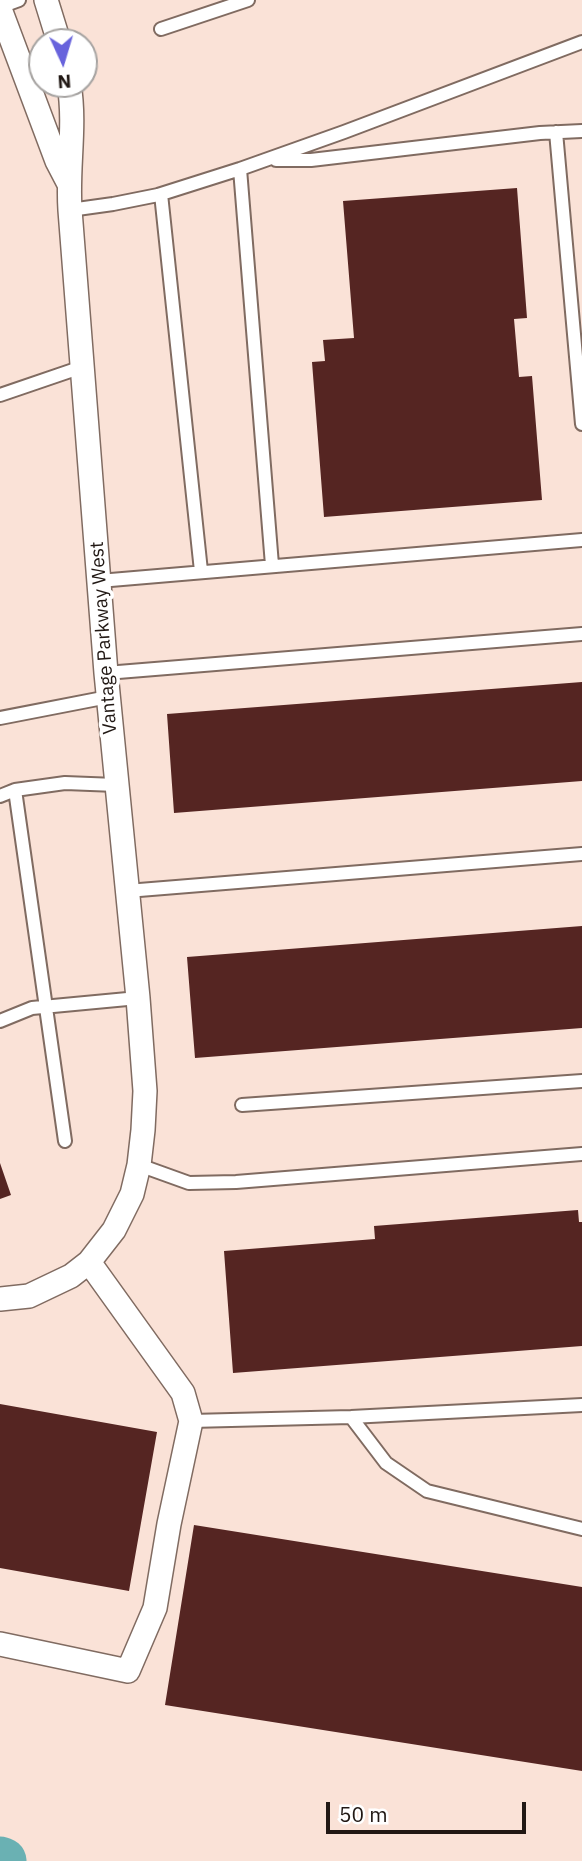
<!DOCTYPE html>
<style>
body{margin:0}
#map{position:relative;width:582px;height:1861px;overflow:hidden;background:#fae2d7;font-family:"IBM Plex Sans",sans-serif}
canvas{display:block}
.north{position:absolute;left:28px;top:28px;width:70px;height:70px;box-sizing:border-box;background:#fff;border:2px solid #a6a3a1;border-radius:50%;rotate:176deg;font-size:19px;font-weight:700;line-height:28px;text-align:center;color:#211814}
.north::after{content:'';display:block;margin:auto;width:24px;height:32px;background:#6863dc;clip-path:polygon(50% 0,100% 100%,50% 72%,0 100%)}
.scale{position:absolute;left:326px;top:1802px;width:200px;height:32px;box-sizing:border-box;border:4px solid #211814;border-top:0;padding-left:9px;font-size:21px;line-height:24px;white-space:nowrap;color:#211814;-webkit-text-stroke:5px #fff;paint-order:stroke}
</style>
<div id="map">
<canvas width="582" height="1861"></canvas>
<div class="north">N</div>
<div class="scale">50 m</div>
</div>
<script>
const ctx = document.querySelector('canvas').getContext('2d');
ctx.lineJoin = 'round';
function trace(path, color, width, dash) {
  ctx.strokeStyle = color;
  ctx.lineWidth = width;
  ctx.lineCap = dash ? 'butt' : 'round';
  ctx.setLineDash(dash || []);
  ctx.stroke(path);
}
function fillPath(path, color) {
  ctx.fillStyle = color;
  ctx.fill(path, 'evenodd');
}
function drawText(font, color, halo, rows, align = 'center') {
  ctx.font = font + ' "IBM Plex Sans",sans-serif';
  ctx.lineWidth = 7;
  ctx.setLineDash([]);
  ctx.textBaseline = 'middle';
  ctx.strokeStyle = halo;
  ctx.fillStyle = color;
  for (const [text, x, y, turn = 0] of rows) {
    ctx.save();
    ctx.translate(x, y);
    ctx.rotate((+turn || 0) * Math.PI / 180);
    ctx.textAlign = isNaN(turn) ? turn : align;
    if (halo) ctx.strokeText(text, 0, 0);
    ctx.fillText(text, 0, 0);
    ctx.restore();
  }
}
trace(new Path2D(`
 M0,1860L3,1861`), '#6ab1b3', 47);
fillPath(new Path2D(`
 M517,188L527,318L514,319L519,377L532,376L542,500L324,517L312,362L325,361L323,340L354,338L343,201Z
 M582,682V781L174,813L167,714Z
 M582,926V1028L195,1058L187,957Z
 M0,1163L11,1195L0,1199Z
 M578,1210L579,1222H582V1346L233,1373L224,1251L375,1239L374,1226Z
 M0,1404L157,1432L129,1591L0,1568Z
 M194,1525L582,1587V1771L165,1705Z`), '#552522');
const lane = new Path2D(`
 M0,7L19,0
 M161,29L248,0
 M556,132L582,424
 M276,160H311L540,133L582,131
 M240,169L272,565
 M161,194L201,571
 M70,210L113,204L158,195L240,169L344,132L582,42
 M0,395L82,367
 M99,581L582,540
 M106,673L582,634
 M0,718L108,697
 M0,796L15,790
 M127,891L582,854
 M0,1021L32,1008L138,998
 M242,1105L582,1081
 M65,1141L15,790L65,783L116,785
 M139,1165L189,1183L236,1182L582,1154
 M351,1417L386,1463L427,1491L582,1529
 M191,1421L351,1417L582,1405`);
const street = new Path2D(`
 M46,0L59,42
 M0,9L57,161L69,184
 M0,1299L29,1296L71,1276L89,1262L114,1230L132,1194L139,1165L143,1130L145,1091L138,998L106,673L70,210C67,168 76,126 69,84
 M0,1644L128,1671L155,1608L169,1524L191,1421L183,1393L89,1262`);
trace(lane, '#806b61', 16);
trace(street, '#806b61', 26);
trace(lane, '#fff', 12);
trace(street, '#fff', 23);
drawText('19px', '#211814', '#fff', [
 ["Vantage Parkway West",104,638,-94]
]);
</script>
